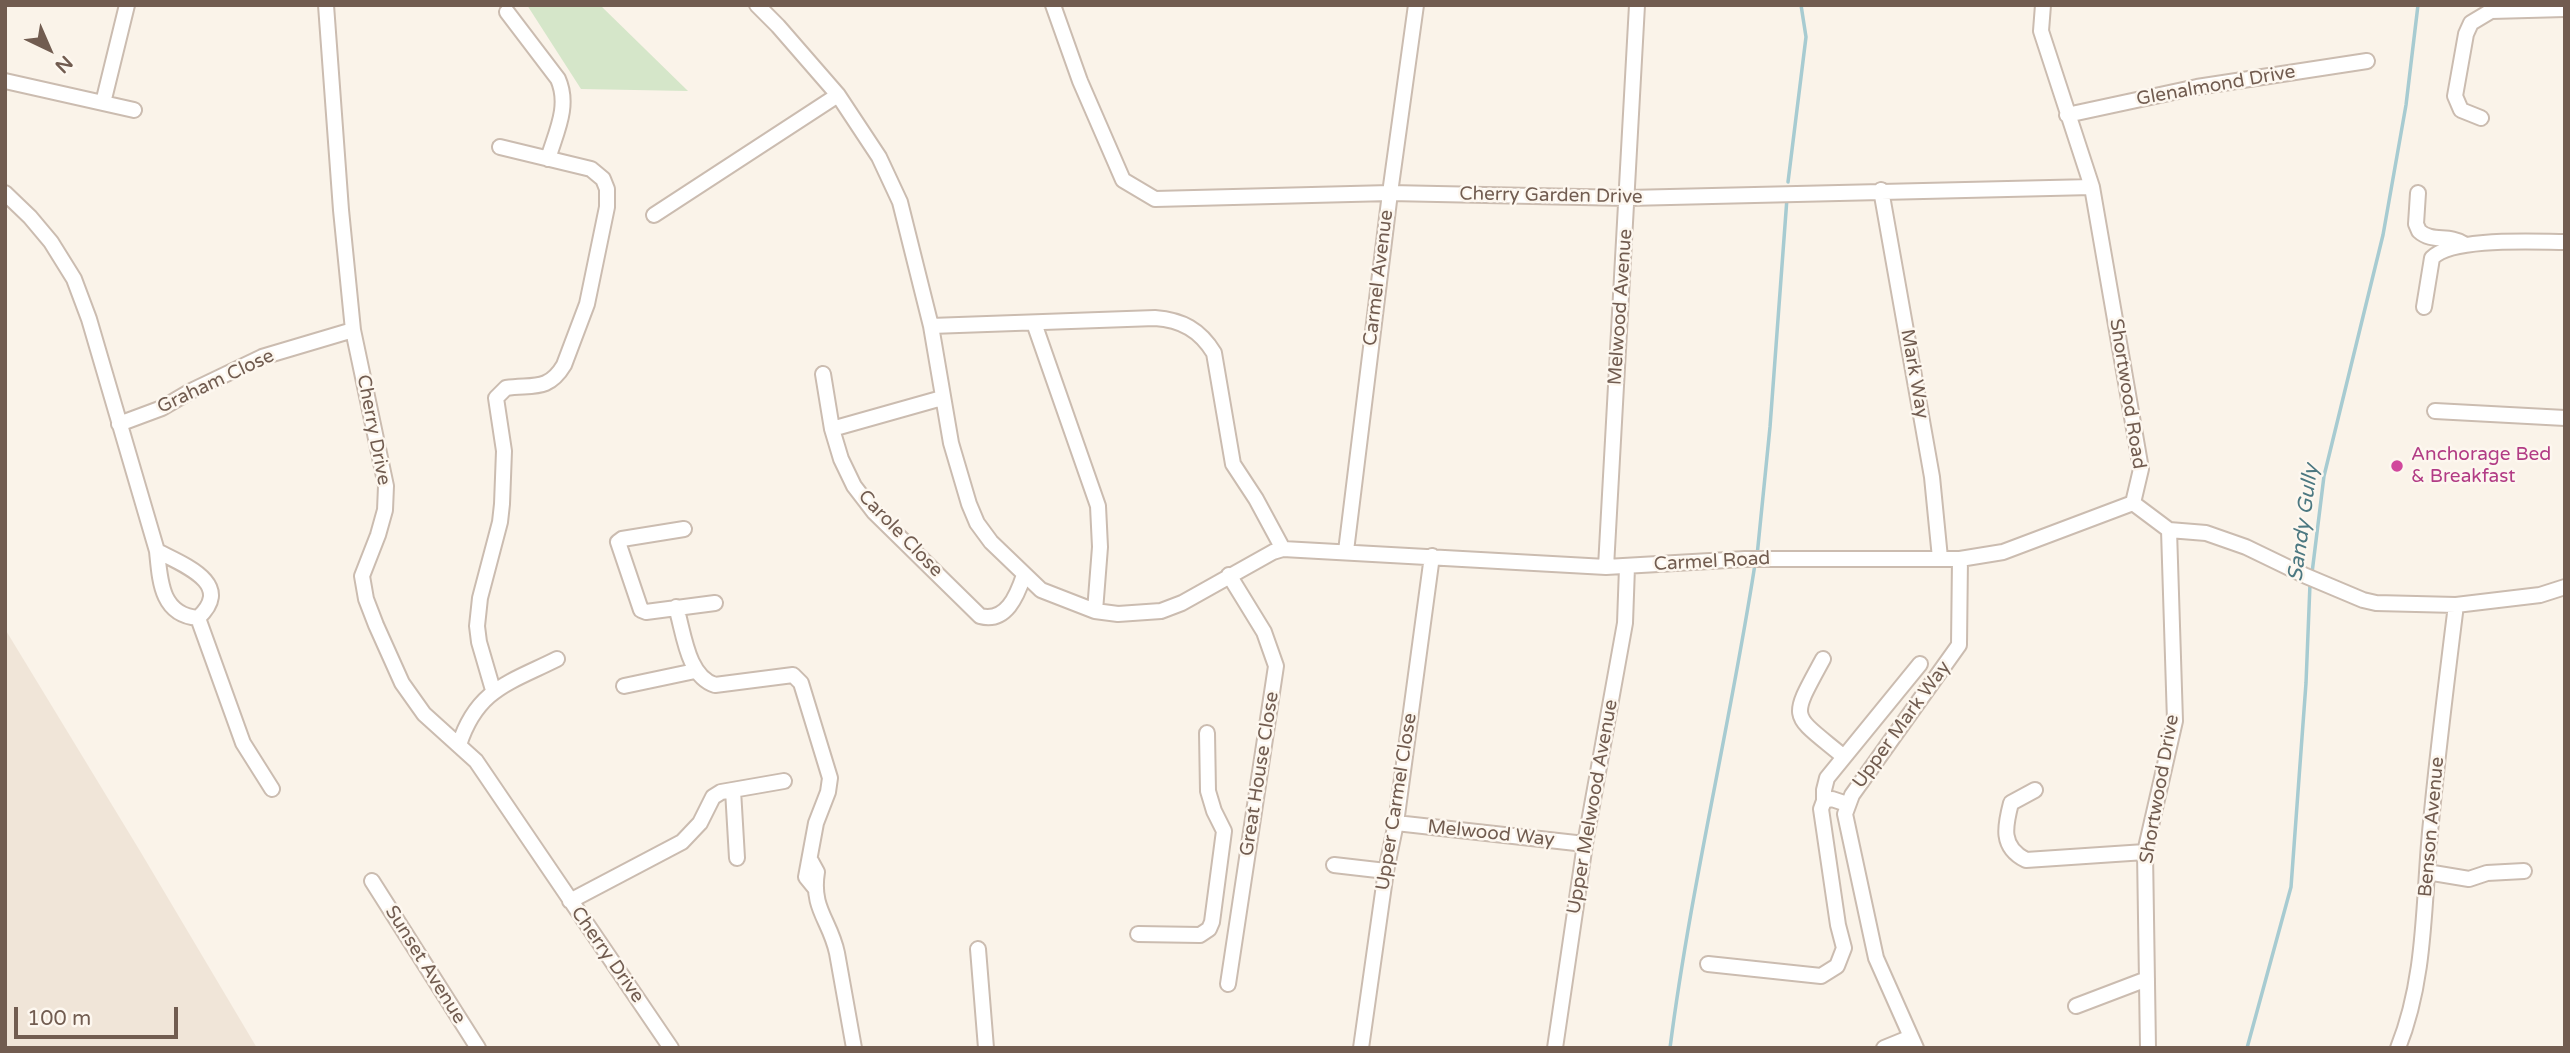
<!DOCTYPE html>
<style>
body{margin:0}
#map{position:relative;width:2570px;height:1053px;overflow:hidden;background:#faf3e9;font-family:"Varela Round",sans-serif}
canvas{display:block}
.frame{position:absolute;inset:0;border:7px solid #715c50;pointer-events:none}
.north{position:absolute;left:14px;top:14px;width:70px;height:70px;-webkit-text-stroke:5px #fdf7ef;paint-order:stroke;rotate:136deg;font-size:19px;font-weight:700;line-height:28px;text-align:center;color:#715c50}
.north::after{content:'';display:block;margin:auto;width:24px;height:32px;background:#715c50;clip-path:polygon(50% 0,100% 100%,50% 72%,0 100%)}
.scale{position:absolute;left:14px;top:1007px;width:164px;height:32px;box-sizing:border-box;border:4px solid #715c50;border-top:0;padding-left:9px;font-size:21px;line-height:24px;white-space:nowrap;color:#715c50;-webkit-text-stroke:5px #fdf7ef;paint-order:stroke}
</style>
<div id="map">
<canvas width="2570" height="1053"></canvas>
<div class="frame"></div>
<div class="north">N</div>
<div class="scale">100 m</div>
</div>
<script>
const ctx = document.querySelector('canvas').getContext('2d');
ctx.lineJoin = 'round';
function fillPath(path, color) {
  ctx.fillStyle = color;
  ctx.fill(path, 'evenodd');
}
function trace(path, color, width, dash) {
  ctx.strokeStyle = color;
  ctx.lineWidth = width;
  ctx.lineCap = dash ? 'butt' : 'round';
  ctx.setLineDash(dash || []);
  ctx.stroke(path);
}
function drawText(font, color, halo, rows, align = 'center') {
  ctx.font = font + ' "Varela Round",sans-serif';
  ctx.lineWidth = 5;
  ctx.setLineDash([]);
  ctx.textBaseline = 'middle';
  ctx.strokeStyle = halo;
  ctx.fillStyle = color;
  for (const [text, x, y, turn = 0] of rows) {
    ctx.save();
    ctx.translate(x, y);
    ctx.rotate((+turn || 0) * Math.PI / 180);
    ctx.textAlign = isNaN(turn) ? turn : align;
    if (halo) ctx.strokeText(text, 0, 0);
    ctx.fillText(text, 0, 0);
    ctx.restore();
  }
}
fillPath(new Path2D(`
 M5,629L140,851L257,1048H5Z`), '#f0e5d8');
fillPath(new Path2D(`
 M527,5H600L688,91L581,89Z`), '#d5e6c9');
trace(new Path2D(`
 M1788,182L1806,37L1801,5
 M1757,556L1770,427L1787,198
 M2312,573L2324,476L2383,235L2406,105L2418,5
 M1670,1048C1691,885 1730,726 1755,564
 M2247,1048L2291,887L2306,683L2310,584`), '#a7cbd1', 3.5);
const minor = new Path2D(`
 M326,5L341,210L353,330L386,486L385,510L378,535L362,576L366,599L376,625L402,683L424,714L476,761L671,1048
 M757,5L778,26L838,95L879,157L900,202L931,326L951,443L969,504L977,523L991,542L1041,590L1095,611L1118,614L1161,611L1182,603L1273,552L1283,549L1606,567L1745,559H1960L2003,552L2133,503
 M1053,5L1080,81L1123,180L1155,199L1390,193L1628,198L2092,187
 M2043,5L2041,31L2092,187L2141,469L2133,503L2169,530L2206,533L2246,547L2306,576L2363,600L2376,603L2456,605L2540,595L2565,587
 M507,12L558,79C570,106 556,132 548,159
 M5,81L134,110
 M103,103L127,5
 M2067,115L2197,87L2367,61
 M2481,118L2461,110L2455,96L2466,34L2471,23L2491,11L2565,9
 M1881,190L1932,477L1940,558
 M5,193L30,217L51,242L74,279L89,319L157,551C160,581 161,615 198,618C235,584 184,565 157,551
 M2418,193L2416,224L2419,231C2432,243 2449,234 2464,244
 M654,215L838,95
 M2424,307L2432,258C2452,237 2535,242 2565,242
 M1034,323L1098,506L1100,547L1095,611
 M931,326L1155,318C1182,320 1200,330 1214,353L1233,464L1256,499L1283,549
 M823,374L832,429L841,459L854,486L874,512L980,616C1006,623 1017,596 1024,575
 M2435,411L2565,418
 M119,424L162,408L191,391L262,357L353,330
 M832,429L942,398
 M684,529L622,539L618,542L641,610L646,612L715,603
 M1346,551L1390,193L1416,5
 M1606,567L1637,5
 M676,607C684,633 687,676 715,685L793,675L801,683L830,778L828,792L816,823L806,877L815,888
 M198,618L243,743L272,789
 M1823,659C1789,722 1790,712 1844,757
 M624,686L695,671
 M493,690L479,642L477,626L480,598L500,522L502,504L504,451L496,398L506,388C532,384 548,392 564,365L587,304L607,207V189L603,179L591,169L500,147
 M459,745C477,689 509,683 557,659
 M733,790L737,858
 M2035,790L2011,803C2005,826 2000,847 2026,860L2145,852
 M1824,801V790L1827,778L1920,664
 M1396,823L1585,844
 M811,861L817,872C811,909 830,920 837,953L854,1048
 M1334,865L1386,871
 M2427,872L2469,879L2487,873L2524,871
 M372,881L478,1048
 M570,901L682,842L700,823L713,797L721,792L784,781
 M1138,934L1200,935L1209,929L1212,922L1224,831L1214,811L1208,791L1207,733
 M978,949L986,1048
 M1708,964L1821,976L1837,966L1844,948L1838,925L1821,809L1824,801L1832,799L1847,804
 M1228,984L1276,666L1264,632L1229,575
 M2076,1006L2147,979
 M1361,1048L1386,871L1396,823L1432,556
 M1555,1048L1585,844L1625,623L1627,567
 M1884,1048L1911,1037
 M1916,1048L1876,958L1845,814L1852,795L1959,645L1960,559
 M2148,1048L2145,852L2175,721L2169,530
 M2398,1048C2427,976 2423,898 2431,822C2438,749 2447,677 2456,605`);
trace(minor, '#cbbcb0', 18);
trace(minor, '#fff', 14);
for (const [x, y, r, color] of [
 [2397,466,7,"#d1479c"]
]) {
  const dot = new Path2D();
  dot.arc(x, y, r, 0, 2 * Math.PI);
  ctx.fillStyle = color;
  ctx.fill(dot);
  trace(dot, '#fdf7ef', 2.5);
}
drawText('19px', '#715c50', '#fdf7ef', [
 ["Glenalmond Drive",2216,86,-10],
 ["Cherry Garden Drive",1551,196,1],
 ["Carmel Avenue",1379,278,-83],
 ["Melwood Avenue",1621,307,-86],
 ["Mark Way",1914,374,80],
 ["Graham Close",216,382,-25],
 ["Shortwood Road",2127,394,81],
 ["Cherry Drive",373,430,79],
 ["Carole Close",900,534,46],
 ["Carmel Road",1712,562,-3],
 ["Upper Mark Way",1902,725,-54],
 ["Great House Close",1260,774,-81],
 ["Shortwood Drive",2160,789,-80],
 ["Upper Carmel Close",1397,802,-81],
 ["Upper Melwood Avenue",1593,807,-80],
 ["Benson Avenue",2432,827,-85],
 ["Melwood Way",1491,834,6],
 ["Cherry Drive",607,955,55],
 ["Sunset Avenue",425,965,58]
]);
drawText('19px', '#b23c85', '#fdf7ef', [
 ["Anchorage Bed",2411,455],
 ["& Breakfast",2411,477]
], 'left');
drawText('italic 21px', '#4c7881', '#fdf7ef', [
 ["Sandy Gully",2304,523,-82]
]);
</script>
